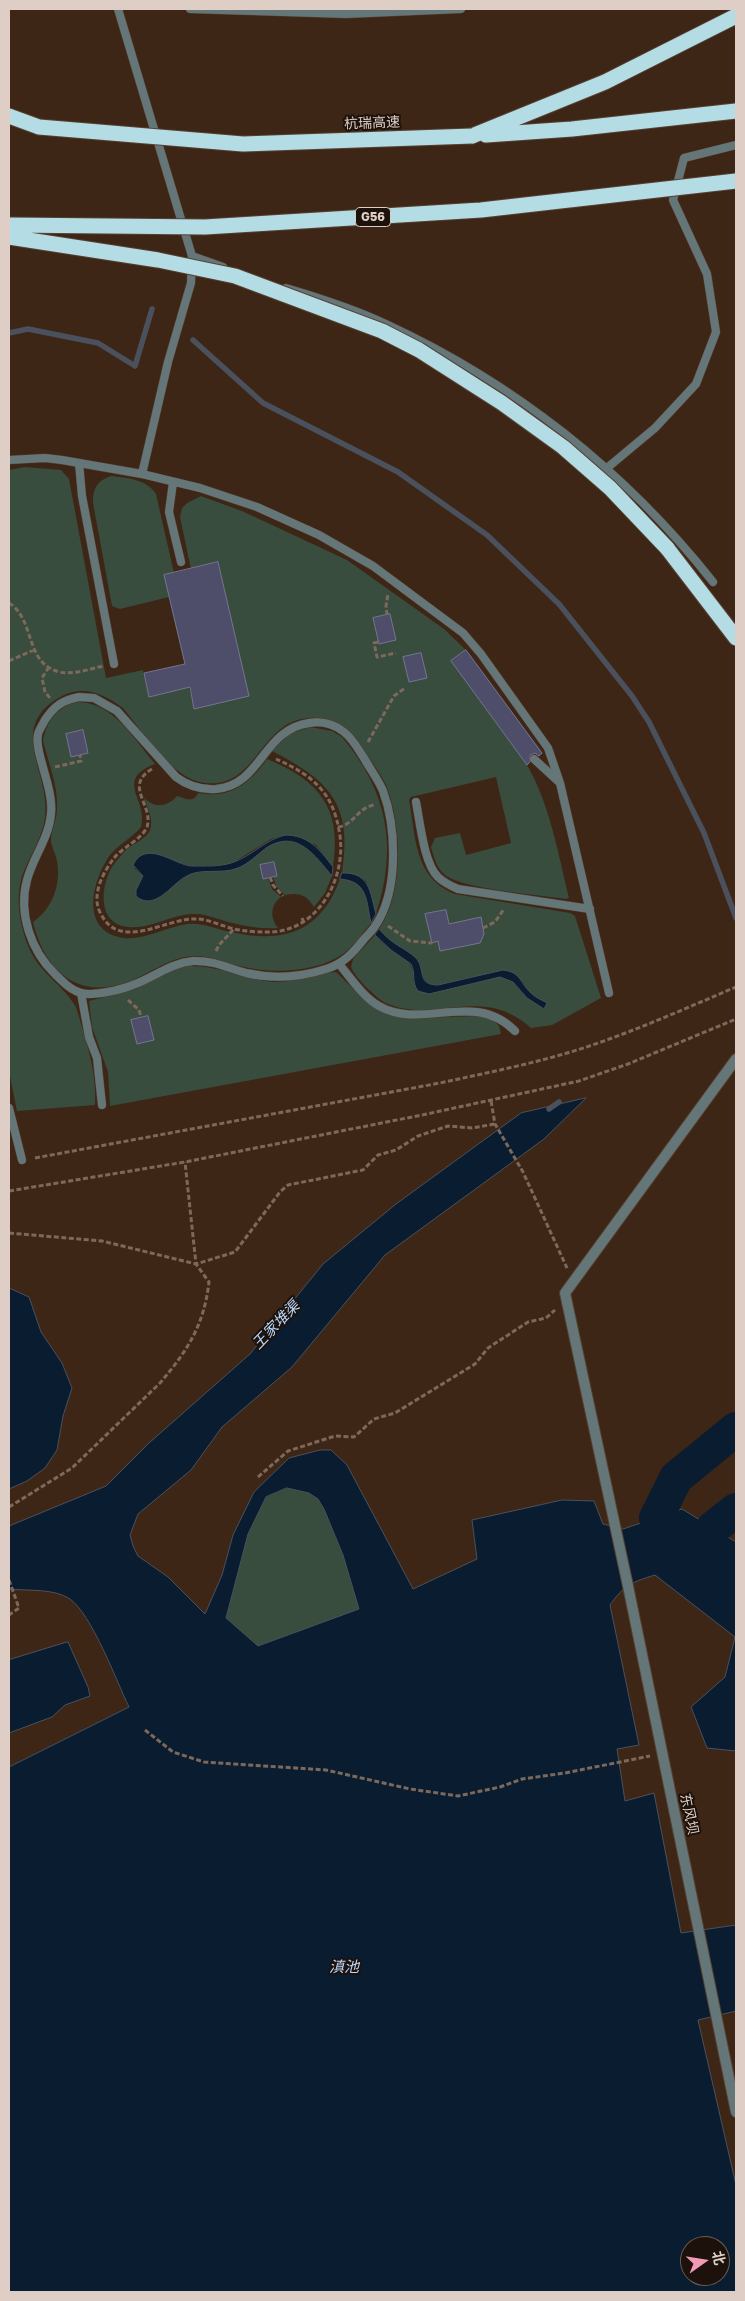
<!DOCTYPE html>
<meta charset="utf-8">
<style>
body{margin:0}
#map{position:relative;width:745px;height:2301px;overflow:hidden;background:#3d2616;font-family:"Golos Text","Noto Sans SC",sans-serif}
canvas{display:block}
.frame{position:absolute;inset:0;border:10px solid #decec5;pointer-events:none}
.north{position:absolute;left:680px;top:2236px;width:50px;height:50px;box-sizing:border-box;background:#1c120b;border:1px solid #6a5d55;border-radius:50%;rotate:77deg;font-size:14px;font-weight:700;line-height:20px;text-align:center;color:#decec5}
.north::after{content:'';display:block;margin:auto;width:18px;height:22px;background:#f09ab5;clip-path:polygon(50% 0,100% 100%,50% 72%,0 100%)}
</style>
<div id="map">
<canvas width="745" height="2301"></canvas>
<div class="frame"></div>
<div class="north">北</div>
</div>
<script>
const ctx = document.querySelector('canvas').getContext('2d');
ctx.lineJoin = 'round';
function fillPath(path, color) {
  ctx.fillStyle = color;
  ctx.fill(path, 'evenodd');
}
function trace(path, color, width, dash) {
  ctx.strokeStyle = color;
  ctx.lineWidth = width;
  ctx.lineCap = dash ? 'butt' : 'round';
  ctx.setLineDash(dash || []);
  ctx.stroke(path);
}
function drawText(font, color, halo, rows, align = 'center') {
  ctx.font = font + ' "Golos Text","Noto Sans SC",sans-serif';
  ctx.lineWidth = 4;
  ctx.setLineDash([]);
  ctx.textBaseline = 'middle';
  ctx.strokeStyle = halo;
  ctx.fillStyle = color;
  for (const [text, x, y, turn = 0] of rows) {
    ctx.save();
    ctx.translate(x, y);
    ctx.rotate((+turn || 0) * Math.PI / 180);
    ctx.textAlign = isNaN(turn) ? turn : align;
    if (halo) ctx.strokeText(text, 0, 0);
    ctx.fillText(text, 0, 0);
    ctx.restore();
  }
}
fillPath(new Path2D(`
 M25,467L61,470L69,479L106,678L143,670L149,696L189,687L194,708L191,569L180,517L182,508L187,503L201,496L242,511L347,560L444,629L466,650L451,661L527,765C550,805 558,853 569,898L566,899C541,895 460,889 444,874C436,867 434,857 431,847L435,838L460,833L466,855L511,843L496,777L411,797L409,800C416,837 414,878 455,894L570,913L575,916L601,998L552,1025L531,1028C482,984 438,1024 388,1004C380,1001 374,994 367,988C361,982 354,974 351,967L353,959L375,935C389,954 417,955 413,981L429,994L500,977L513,982L522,993L533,995L528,991L523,982L503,970L438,985C424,985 422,977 420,965L392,943L379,929C404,893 402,824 386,785C381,775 374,765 368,756C353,732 339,715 309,718C259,721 258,789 205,783C171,779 144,733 123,708C106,695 85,685 64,695C3,726 52,772 45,818C42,837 32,853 24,871C16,890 18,915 24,934C34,972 58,978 76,1007C86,1040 97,1071 95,1105L17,1111L9,1071V470Z
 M111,476C126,478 147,479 156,494L174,573L169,597L120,609L112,606L93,503C93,488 97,481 111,476Z
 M78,702C113,702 135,740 155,764C113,780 149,800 141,827C132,838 119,844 110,855C92,880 79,932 124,938C145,940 166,927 187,924C202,922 216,929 231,932C283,944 321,932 340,879C368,881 366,900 371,923C362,934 354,946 343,954C318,972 273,974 244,967C226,963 210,955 192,956C170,958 153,971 133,980C80,1002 45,973 33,922C53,908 61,884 57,861C56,854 50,845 51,838C52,828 57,819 57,808C58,784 48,763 43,740C47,720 58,706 78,702Z
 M310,727L332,731L342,737C388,792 398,847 376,914L366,881L349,873H342C353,804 330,781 272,751L289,734Z
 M267,759C320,781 342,808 333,867L316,845L292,835H285L271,839L234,862L223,865L192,866L180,863L134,868L143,876L136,890V896C154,912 171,885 185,877C200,868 223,874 241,866C250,862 258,854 266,848C296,829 315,855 332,876L325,893L314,907C307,895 299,892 285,895L276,886L273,877L277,876L274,862L260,865L263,879L268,878L272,889L281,897C270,905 270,918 278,928C263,929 247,927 233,923C219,920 206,913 192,914C170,915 151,929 129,927C97,925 100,887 112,867C116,861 122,854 127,849C134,843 146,839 150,830C154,820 147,807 144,797C153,809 168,807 177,796C185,798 193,804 198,793C230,799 249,784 267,759Z
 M188,966C219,965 245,980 275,982C297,982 316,972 336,972L369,1004L388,1014L420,1018L478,1016L495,1021L499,1026L501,1034L110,1106L108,1072L92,1027L89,1001L136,989L177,968Z
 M287,1488L309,1493L318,1499L324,1509L343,1555L360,1609L258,1646L226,1618L248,1534L266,1497Z`), '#384d3e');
const water = new Path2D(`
 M285,835C309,835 320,850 333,867L332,876C315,856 297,828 266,848C257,855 248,864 238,868C221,875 200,867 185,877C171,885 154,912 136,896V890L143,876L133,865C146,838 176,866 192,866C205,866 221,867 234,862C253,855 265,840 285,835Z
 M342,873C370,872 370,892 376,914L371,923C366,900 368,881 340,879Z
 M379,929C392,945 404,947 416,958C426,969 416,985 438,985L503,970C521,972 520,983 530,992C534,997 542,1000 547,1003L544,1009L527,998L513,982L500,977L429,994L418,991C411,982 416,973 411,964L391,950L375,935Z
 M586,1098L544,1139L385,1255L292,1367L222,1427L191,1470L138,1514L130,1535L133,1546L138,1556L168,1577L205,1614L222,1575L233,1535L254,1492L289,1458L320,1450H331L347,1465L413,1589L477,1559L472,1520L562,1500L594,1501L603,1524L623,1529L682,1509L736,1542V1751L707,1748L691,1707L725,1677L735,1637L655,1575C632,1582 624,1585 610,1605L639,1745L617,1749L625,1801L654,1793L681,1933L736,1925V2011L698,2020L736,2185V2292H9V1767L129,1707C116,1680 92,1615 70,1599C54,1588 27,1591 9,1589V1526L106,1486L149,1443L250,1354L323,1264L396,1204L521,1113ZM287,1488L309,1493L318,1499L324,1509L343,1555L359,1609L258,1646L226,1618L248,1534L266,1497ZM690,2246H720V2276H690Z
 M9,1288L29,1297L41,1332L62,1363L72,1388L63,1416L57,1450L45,1468L27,1481L9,1489Z
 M68,1642L88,1687L90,1696L65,1705L52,1717L9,1733V1660Z`);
fillPath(water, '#0a1c30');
trace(water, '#4a515d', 1);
trace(new Path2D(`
 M9,333L28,329L98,343L135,366L152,309
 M193,340L263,403L398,472L487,535L559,604L632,696L649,722L704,833L736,918
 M549,1109L559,1102`), '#4a515d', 5.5);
trace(new Path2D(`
 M656,1518L676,1478L736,1429
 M713,1528L736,1510`), '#0a1c30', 34);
const building = new Path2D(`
 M218,562L249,696L194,709L190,687L149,697L144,673L185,664L164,575Z
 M390,614L396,640L379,644L373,618Z
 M466,650L542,753L539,756L535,753L530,755V762L527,765L451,661Z
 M421,653L427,678L409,682L403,657Z
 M83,730L88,753L71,757L66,734Z
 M274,862L277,876L263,879L260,865Z
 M446,910L449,924L481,917L484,934L480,943L440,951L438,941L432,943L425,914Z
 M148,1016L154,1040L137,1044L131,1020Z`);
fillPath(building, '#4e4e6a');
trace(building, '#757592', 1);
const service = new Path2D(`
 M118,9L192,256L191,283L168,362L142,474
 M190,9L346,14L461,9
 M192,256L223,267
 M286,288C320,298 354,309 386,324C514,383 625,471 713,582
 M9,460L45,458L62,460L142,474L200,488L257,507L319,535L373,566L463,633L481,654L548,748L560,783L609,993
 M79,463L82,496L114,664
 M607,468L655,428L696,384L716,332L707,274L673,200L684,158L736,145
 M173,482L169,512L181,562
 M79,697L94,698L117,711L176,777C188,786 200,790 216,789C262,785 262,730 309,723C321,721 334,724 344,732C353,739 358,749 364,758C370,769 378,779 383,791C396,826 398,883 380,918C376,926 370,933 364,939C353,953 343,964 326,969C301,977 272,979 246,973C228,968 212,960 193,961C172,963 157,975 138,983C124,989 107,993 91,994C75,995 65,984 55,974C31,951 18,913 27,880C33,857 49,838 51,814C54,788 34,753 38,734C39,730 43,724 45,720C54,706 63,700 79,697Z
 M534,759L559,782
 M416,802C420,822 424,864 438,877C444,883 451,886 458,889L590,909
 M339,964C351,978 363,997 379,1006C423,1031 474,989 515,1031
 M81,993L89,1037L97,1058L102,1105
 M9,1108L22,1160`);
const pedestrian = new Path2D(`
 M736,1059L565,1293L628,1586L736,2112`);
const motorway = new Path2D(`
 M9,116L39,127
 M486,135L572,129L736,111
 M472,136L605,82L736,16
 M667,548L736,638`);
trace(service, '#574132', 9);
trace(pedestrian, '#574132', 12);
trace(motorway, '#574132', 17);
trace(new Path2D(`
 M9,603C36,620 24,664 60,672C73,675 90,669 103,666
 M387,615L386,606L388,594
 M378,642L374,643L377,657L396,653
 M9,661L34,650
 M49,667L42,678L45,692L50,698
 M368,742L394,696L405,688
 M55,767L81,761L80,755
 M152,769C123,786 154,805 147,827C142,839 123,847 114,858C104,871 92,893 99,910C118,955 165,917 198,919C210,920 222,926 234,929C244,931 255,932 264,932C315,935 346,882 340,836C334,793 314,776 276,759
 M338,827C354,825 357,808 374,805
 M270,877L273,885L283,896
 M302,918L304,923
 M388,926L410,941L432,943
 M483,928L495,922L504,909
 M216,951L219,945L234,929
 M128,1000L139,1010L141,1017
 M491,1101L495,1124L523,1172L567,1268
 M35,1158L440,1083C486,1073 532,1064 577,1050C631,1033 684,1009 736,987
 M9,1191L185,1162L422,1115L579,1081L628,1064L736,1019
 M9,1233L102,1241L196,1264L235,1252L280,1192L288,1185L363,1170L378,1155L396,1150L418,1136L448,1126L472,1128L495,1124
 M258,1477L288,1451L335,1436L354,1437L374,1419L395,1413L475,1364L488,1348L528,1322L546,1318L555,1310
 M9,1507L72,1468L160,1383C188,1350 204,1325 209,1282L196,1264L185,1162
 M9,1580L19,1608L9,1615
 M145,1730L173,1752L204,1762L326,1770L410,1789L458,1796L500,1787L522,1779L565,1773L650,1756`), '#7d695c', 3, [5, 2.5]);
trace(service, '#657679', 8);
trace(pedestrian, '#657679', 10);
trace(motorway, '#b4dce4', 15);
const motorwayBridge = new Path2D(`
 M39,127L243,144L472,136
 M9,225L205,227L481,210L736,181
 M9,237L158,260L235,276L382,331L419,350L502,403L563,447L610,488L667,548`);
trace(motorwayBridge, '#574132', 17, []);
trace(motorwayBridge, '#b4dce4', 15);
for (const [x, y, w] of [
 [373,217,35]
]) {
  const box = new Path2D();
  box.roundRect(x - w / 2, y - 9.5, w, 19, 4);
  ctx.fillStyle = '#1c120b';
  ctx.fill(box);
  trace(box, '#decec5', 1);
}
drawText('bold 12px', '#decec5', null, [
 ["G56",373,217]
]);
drawText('14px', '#decec5', '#1c120b', [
 ["杭瑞高速",372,123,-2],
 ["东风坝",689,1814,78]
]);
drawText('italic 15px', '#b8d7fb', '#1c120b', [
 ["王家堆渠",276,1325,-46],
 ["滇池",344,1967]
]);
</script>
